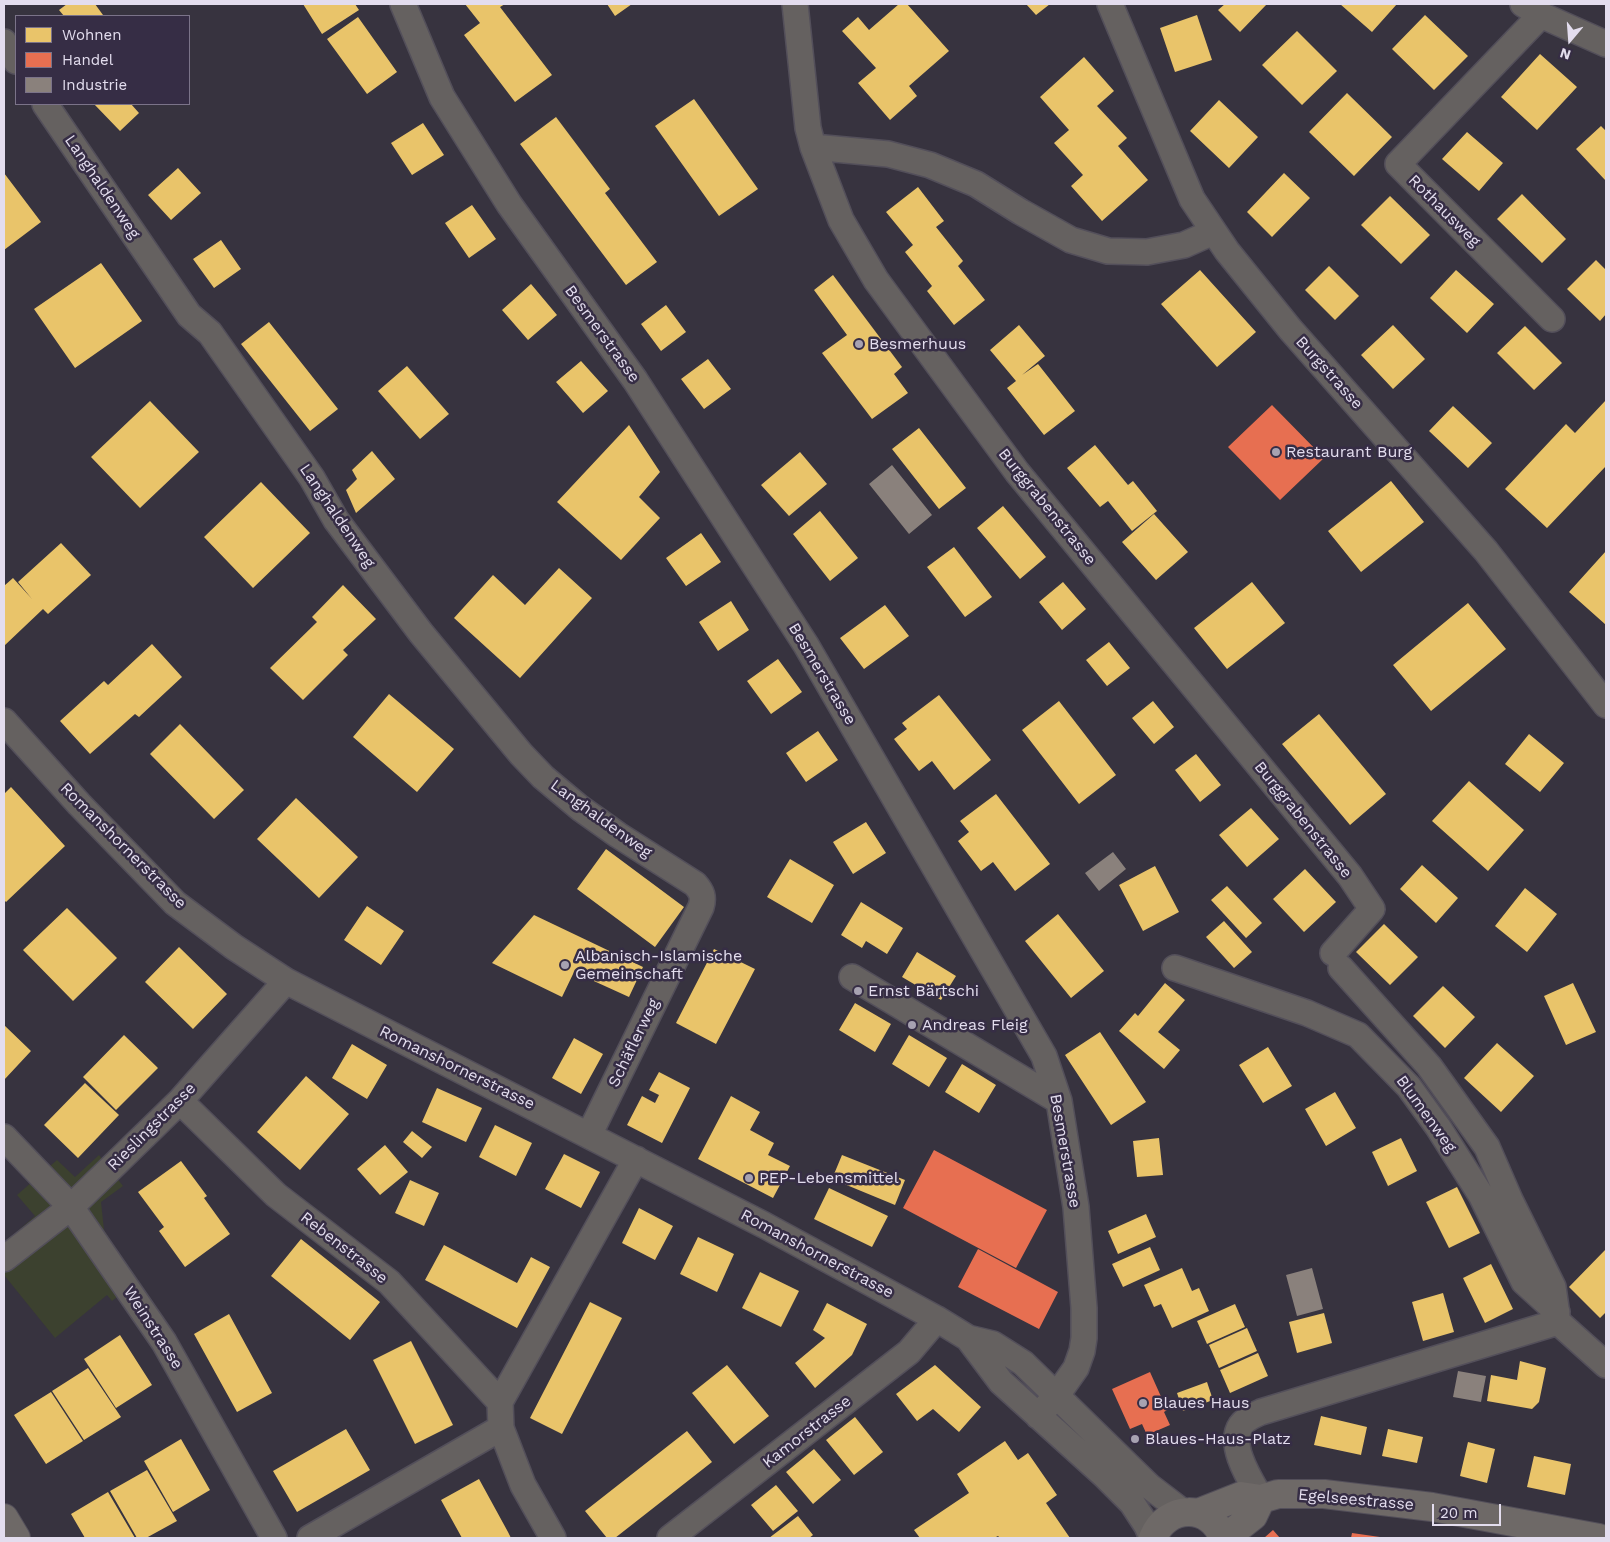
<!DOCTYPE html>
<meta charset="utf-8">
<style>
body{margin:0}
#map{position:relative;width:1610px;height:1542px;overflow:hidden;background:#37333f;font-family:"Work Sans",sans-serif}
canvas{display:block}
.frame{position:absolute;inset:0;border:5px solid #e3ddee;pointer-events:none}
.legend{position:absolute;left:15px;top:15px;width:175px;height:90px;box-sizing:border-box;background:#362d45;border:1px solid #7b7389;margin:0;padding:6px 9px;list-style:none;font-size:15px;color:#e3ddee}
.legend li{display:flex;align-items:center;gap:10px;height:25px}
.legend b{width:25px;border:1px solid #7b7389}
.north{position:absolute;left:1545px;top:15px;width:50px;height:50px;-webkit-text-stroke:4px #362d45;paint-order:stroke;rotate:198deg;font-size:14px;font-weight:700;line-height:20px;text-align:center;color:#e3ddee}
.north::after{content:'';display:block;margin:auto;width:18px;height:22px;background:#e3ddee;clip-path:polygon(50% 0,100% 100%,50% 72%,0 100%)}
.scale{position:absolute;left:1432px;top:1504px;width:69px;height:22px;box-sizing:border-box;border:2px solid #e3ddee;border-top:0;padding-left:6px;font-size:15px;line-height:18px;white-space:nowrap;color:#e3ddee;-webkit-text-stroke:4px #362d45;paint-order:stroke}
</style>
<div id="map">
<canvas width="1610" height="1542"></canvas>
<div class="frame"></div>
<ul class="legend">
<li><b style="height:14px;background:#e9c46a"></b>Wohnen</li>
<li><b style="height:14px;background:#e76f51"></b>Handel</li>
<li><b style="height:14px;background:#8a817c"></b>Industrie</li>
</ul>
<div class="north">N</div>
<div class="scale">20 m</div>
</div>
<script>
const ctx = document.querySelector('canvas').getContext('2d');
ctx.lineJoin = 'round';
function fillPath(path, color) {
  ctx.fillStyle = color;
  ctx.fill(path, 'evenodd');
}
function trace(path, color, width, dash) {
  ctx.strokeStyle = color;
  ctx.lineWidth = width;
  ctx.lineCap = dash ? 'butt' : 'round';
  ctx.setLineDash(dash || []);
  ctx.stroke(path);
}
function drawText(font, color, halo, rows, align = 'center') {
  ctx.font = font + ' "Work Sans",sans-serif';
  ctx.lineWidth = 5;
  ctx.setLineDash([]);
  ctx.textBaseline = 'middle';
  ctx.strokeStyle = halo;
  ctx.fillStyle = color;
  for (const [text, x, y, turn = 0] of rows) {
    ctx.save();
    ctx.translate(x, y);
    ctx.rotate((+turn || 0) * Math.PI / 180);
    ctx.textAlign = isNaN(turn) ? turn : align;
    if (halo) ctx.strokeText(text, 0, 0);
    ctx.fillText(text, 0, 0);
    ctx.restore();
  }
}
fillPath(new Path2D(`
 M99,1155L123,1186L101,1202L104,1230L137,1281L112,1301L107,1295L55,1338L4,1275V1243L35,1216L17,1195L57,1160L75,1177Z`), '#3c412f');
fillPath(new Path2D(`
 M67,4H95L103,15L101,16H64L59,10Z
 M303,4H355L359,10L322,34Z
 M465,4H505L500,7L552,75L515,102L464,35L480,23Z
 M607,4H632L615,16Z
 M899,4H907L949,51L909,86L917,96L890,120L858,83L876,68L842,31L858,17L869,30Z
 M1026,4H1050L1036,15Z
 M1225,4H1267L1240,32L1218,10Z
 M1340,4H1397L1372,32Z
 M1197,15L1212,60L1175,72L1160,28Z
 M1425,15L1468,56L1434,90L1392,49Z
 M358,17L397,72L367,94L327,39Z
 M1297,31L1337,71L1302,105L1262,65Z
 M1540,54L1577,87L1537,130L1501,97Z
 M1084,57L1114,91L1097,106L1127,138L1118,146L1148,180L1102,221L1071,186L1083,175L1054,143L1069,130L1040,97Z
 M1347,93L1392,137L1354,176L1309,132Z
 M694,99L758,189L719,216L655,126Z
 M1219,100L1258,137L1229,168L1190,131Z
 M94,104H131L139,113L120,131Z
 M556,117L610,189L605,193L657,262L626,285L520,144Z
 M423,123L444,155L412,175L391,143Z
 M1601,126L1606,131V181L1576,149Z
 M1467,132L1503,163L1479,191L1442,159Z
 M178,168L201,193L171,220L148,195Z
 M4,173L41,222L4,250Z
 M1284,173L1310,198L1272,237L1247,212Z
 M918,187L944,221L936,227L963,261L958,266L985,300L954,325L927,291L932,286L905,252L913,245L886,212Z
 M1522,194L1566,239L1542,263L1497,219Z
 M1390,196L1430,235L1401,264L1361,225Z
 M472,205L496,239L469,258L445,223Z
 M221,240L241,269L214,288L193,259Z
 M1596,260L1606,270V314L1600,321L1567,289Z
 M101,263L142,321L75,368L34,309Z
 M1329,266L1359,296L1335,320L1305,290Z
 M1200,270L1256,332L1217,367L1161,304Z
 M1456,270L1494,304L1467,333L1430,298Z
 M833,275L902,367L894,374L908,393L872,419L822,353L847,335L814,290Z
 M531,284L557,315L528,340L502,310Z
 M666,305L686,332L661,351L641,324Z
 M269,322L338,409L310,431L241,344Z
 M1019,325L1045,356L1022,375L1038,364L1075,411L1044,435L1007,388L1016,381L990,350Z
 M1393,325L1425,359L1393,389L1361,355Z
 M1525,326L1562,363L1534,390L1497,353Z
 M708,359L731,389L704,409L681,379Z
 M581,361L608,391L583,413L556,382Z
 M407,366L449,414L420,439L378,391Z
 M1606,400V466L1547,528L1505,489L1566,424L1575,433Z
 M150,401L199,452L140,508L91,457Z
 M1453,406L1492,443L1468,468L1429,431Z
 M629,425L660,472L639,497L660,518L621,560L557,502Z
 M919,428L966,488L939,509L892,449Z
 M1095,445L1128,485L1133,481L1157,511L1132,531L1108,501L1100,507L1067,468Z
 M372,451L395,479L356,513L346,490L357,479L352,470Z
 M800,452L827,484L789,516L761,485Z
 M1391,481L1424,522L1361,572L1328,531Z
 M261,482L310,533L253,588L204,537Z
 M1003,506L1046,557L1020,579L977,528Z
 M820,511L858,558L830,581L793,534Z
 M1154,514L1188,552L1156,580L1122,542Z
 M701,533L721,562L686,586L666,558Z
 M61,543L91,575L48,614L43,609L4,646V586L13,578L32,599L18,582Z
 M954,547L992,597L965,617L927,567Z
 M1606,551V625L1569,592Z
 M559,568L592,598L520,678L454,618L493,575L525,605Z
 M1063,582L1086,609L1062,630L1039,602Z
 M1252,582L1285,623L1227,669L1194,628Z
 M343,585L376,619L343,650L348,655L303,700L270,668L317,622L312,617Z
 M731,601L749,630L718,651L699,622Z
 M1468,603L1506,649L1431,711L1393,665Z
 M885,605L909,636L864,669L840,638Z
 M1109,642L1130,668L1107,686L1086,660Z
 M152,644L182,677L139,717L135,714L90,754L60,721L104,681L108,685Z
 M778,659L802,692L771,714L747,681Z
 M389,694L454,749L417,792L353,737Z
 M939,695L991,760L954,790L932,761L919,771L894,739L907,729L902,723Z
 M1059,701L1116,775L1079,804L1022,730Z
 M1153,701L1174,727L1154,744L1132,718Z
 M1319,714L1386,794L1350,825L1282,744Z
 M180,724L244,790L214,819L150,754Z
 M818,731L838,760L806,782L786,753Z
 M1529,734L1564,763L1540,792L1505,764Z
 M1196,754L1221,785L1200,802L1175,770Z
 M1469,781L1524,830L1488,871L1432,821Z
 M11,787L65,846L6,902L4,900V794Z
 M996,794L1050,864L1015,891L993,862L981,871L958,841L969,832L960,821Z
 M296,798L358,857L319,898L257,839Z
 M1251,808L1279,839L1247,867L1219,835Z
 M866,822L886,853L853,874L833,842Z
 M606,849L684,907L655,947L577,889Z
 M790,859L834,885L812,923L767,897Z
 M1422,865L1458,898L1436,923L1400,889Z
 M1155,866L1179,912L1143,931L1119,885Z
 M1305,869L1336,902L1304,932L1273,899Z
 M1227,886L1262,923L1246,938L1211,900Z
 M1525,888L1557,914L1527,952L1495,926Z
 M861,902L903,928L887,954L866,941L862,948L841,935Z
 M367,906L404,931L381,965L344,940Z
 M67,908L117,958L73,1001L23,950Z
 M1058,914L1104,971L1071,998L1025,941Z
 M534,915L643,967L629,997L574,972L562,997L492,963Z
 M1224,921L1252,952L1234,968L1206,937Z
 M1384,924L1418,957L1390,985L1356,952Z
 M179,947L227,994L193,1029L145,982Z
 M714,949L755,969L716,1044L676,1023Z
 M917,952L956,976L941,1000L902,977Z
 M1165,983L1185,1000L1158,1032L1180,1050L1164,1069L1119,1031L1135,1013L1138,1016Z
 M1573,983L1596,1032L1566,1045L1544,996Z
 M1443,986L1475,1017L1445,1048L1413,1016Z
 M855,1003L891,1024L875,1052L839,1030Z
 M4,1025L31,1051L4,1080Z
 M1100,1032L1146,1102L1111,1125L1065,1055Z
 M124,1035L158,1068L116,1110L83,1077Z
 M909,1035L947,1058L929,1087L892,1064Z
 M574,1038L603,1054L581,1094L552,1078Z
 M1497,1043L1534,1076L1501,1112L1464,1078Z
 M352,1044L387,1065L367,1099L332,1078Z
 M1268,1047L1292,1086L1263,1103L1239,1065Z
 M962,1064L996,1085L979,1113L945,1092Z
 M659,1072L690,1088L662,1143L627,1125L642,1096L655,1103L659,1095L649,1090Z
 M306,1076L349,1114L300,1170L257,1132Z
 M85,1083L119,1115L78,1158L44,1125Z
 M437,1088L482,1108L466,1142L422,1122Z
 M1335,1092L1356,1128L1326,1146L1305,1109Z
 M731,1096L760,1112L750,1130L774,1143L768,1155L790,1166L773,1198L698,1159Z
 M495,1125L532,1143L516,1176L479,1157Z
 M412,1131L432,1147L422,1158L403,1142Z
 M1159,1138L1163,1175L1137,1177L1133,1141Z
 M1401,1138L1417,1171L1388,1186L1372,1152Z
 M385,1145L408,1172L380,1195L357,1169Z
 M564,1154L600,1172L581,1208L545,1189Z
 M842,1155L905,1180L895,1205L832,1179Z
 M181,1161L207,1196L204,1198L230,1234L185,1267L159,1231L164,1227L138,1192Z
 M410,1180L439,1193L424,1226L395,1213Z
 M1457,1187L1480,1233L1449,1248L1426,1202Z
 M829,1188L888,1216L872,1247L814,1219Z
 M639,1208L673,1226L655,1260L622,1243Z
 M1146,1214L1156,1237L1118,1254L1108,1231Z
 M698,1237L734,1254L717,1292L680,1274Z
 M301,1239L380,1302L350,1340L271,1276Z
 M444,1245L517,1283L531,1257L550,1267L517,1328L425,1280Z
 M1150,1247L1160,1270L1123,1287L1112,1264Z
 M1606,1249V1312L1600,1318L1569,1287Z
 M1491,1264L1513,1309L1485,1323L1463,1278Z
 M1182,1268L1192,1291L1199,1288L1209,1311L1172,1328L1161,1304L1154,1307L1144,1285Z
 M760,1272L799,1291L781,1327L742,1308Z
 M1443,1293L1454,1332L1423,1341L1412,1302Z
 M590,1302L622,1318L562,1434L530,1418Z
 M827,1303L867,1324L852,1355L815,1388L795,1363L825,1338L813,1330Z
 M1235,1304L1245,1327L1207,1344L1197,1321Z
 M1324,1313L1332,1343L1297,1353L1289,1322Z
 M229,1314L272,1393L237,1412L194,1334Z
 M1247,1328L1257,1351L1219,1368L1209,1345Z
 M120,1335L152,1385L116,1408L84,1359Z
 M411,1341L453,1425L415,1444L373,1360Z
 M1258,1353L1268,1376L1230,1393L1220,1370Z
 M1520,1361L1546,1368L1539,1402L1532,1409L1487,1401L1491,1375L1517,1380Z
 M727,1365L769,1416L734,1444L692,1393Z
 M935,1365L981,1407L959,1432L933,1409L917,1421L896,1394Z
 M88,1368L121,1417L84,1440L52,1391Z
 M1207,1382L1213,1400L1183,1411L1177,1393Z
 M51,1392L83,1441L46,1464L14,1415Z
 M1321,1416L1367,1427L1361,1455L1314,1445Z
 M855,1417L883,1452L854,1475L826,1440Z
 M346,1429L370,1470L297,1512L273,1471Z
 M1388,1429L1423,1437L1417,1463L1382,1456Z
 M687,1431L712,1462L615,1538H607L585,1511Z
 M181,1439L210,1490L173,1512L144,1461Z
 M1005,1441L1018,1460L1028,1453L1057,1495L1046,1503L1070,1538H1000L998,1536L994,1538H920L914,1530L969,1493L957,1474Z
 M1468,1442L1495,1449L1487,1483L1460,1476Z
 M814,1449L841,1480L813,1504L786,1472Z
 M1534,1456L1571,1464L1565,1495L1527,1487Z
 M147,1470L177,1521L146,1538H137L110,1491Z
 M479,1479L508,1532L511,1538H462L441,1500Z
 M776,1485L798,1511L773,1531L751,1505Z
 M108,1492L135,1538H85L71,1514Z
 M798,1516L813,1535L809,1538H769Z`), '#e9c46a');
fillPath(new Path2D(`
 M1272,405L1324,458L1280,500L1228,447Z
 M934,1150L1047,1210L1016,1268L903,1208Z
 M978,1249L1058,1292L1039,1329L958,1287Z
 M1150,1372L1167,1410L1164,1412L1170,1425L1147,1435L1142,1424L1130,1429L1112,1389Z
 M1273,1530L1280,1538H1264Z
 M1352,1533L1380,1537L1379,1538H1351Z`), '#e76f51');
fillPath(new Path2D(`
 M892,465L932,515L909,534L869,484Z
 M1113,852L1126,869L1099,891L1085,873Z
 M1312,1268L1323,1309L1297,1316L1286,1275Z
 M1458,1371L1486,1376L1481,1402L1453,1397Z`), '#8a817c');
const minor = new Path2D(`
 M403,4L442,97L509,204L635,380L806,645L1044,1056L1059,1101L1076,1207L1084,1308V1338L1082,1351L1076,1368L1057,1395L1038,1416
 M795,4L808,128L813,147L841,220L876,280L1017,472L1350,876L1372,909L1333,953
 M1110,4L1192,199L1227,251L1290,329L1486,551L1606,705
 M1523,4L1541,15L1606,44
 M1541,15L1398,164L1552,319
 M4,42L16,61
 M45,104L189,315L210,333L312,478L336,520L421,633L521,754L543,777L580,808L618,835L695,884C702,892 704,897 701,907L589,1135
 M813,147L888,154L930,165L976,184L1021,212L1071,240L1108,251L1147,252L1184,245L1213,232
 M4,721L79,804L175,903L234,947L286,981L764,1225L937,1319L968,1338L993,1344L1023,1363L1149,1486L1183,1512
 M1175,968L1307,1013L1358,1035L1409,1087L1438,1127L1481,1195L1524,1282L1557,1312
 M1341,968L1429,1066L1487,1147L1510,1200L1553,1287L1557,1315
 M852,977L1059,1101
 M180,1101L276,1195L389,1282L500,1402L501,1428L523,1485L553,1538
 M4,1137L71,1207L164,1342L274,1538
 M4,1259L71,1207L180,1101L286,981
 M968,1338L1001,1382L1104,1475L1132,1503L1147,1526L1152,1538
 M500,1402L636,1159
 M1261,1499C1251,1481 1227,1445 1241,1425C1245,1419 1254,1415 1261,1412L1558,1322L1606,1365
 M310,1538L501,1428
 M670,1538L909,1352L937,1319`);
const major = new Path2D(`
 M1198,1513L1241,1496L1261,1499L1278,1494H1324L1432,1507L1599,1538
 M4,1518L16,1538
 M1153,1538C1166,1504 1211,1503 1223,1538
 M1227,1538L1230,1534L1253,1516L1261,1499`);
trace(minor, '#534f5a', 28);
trace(major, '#534f5a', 30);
trace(minor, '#656160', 25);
trace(major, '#6e6967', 28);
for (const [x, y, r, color] of [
 [859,344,5,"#a7a2b1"],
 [1276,452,5,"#a7a2b1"],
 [565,965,5,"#a7a2b1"],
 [858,991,5,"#a7a2b1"],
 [912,1025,5,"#a7a2b1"],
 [749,1178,5,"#a7a2b1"],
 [1143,1403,5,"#a7a2b1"],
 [1135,1439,5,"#a7a2b1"]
]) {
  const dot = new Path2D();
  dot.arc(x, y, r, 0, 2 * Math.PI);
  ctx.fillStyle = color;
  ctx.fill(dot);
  trace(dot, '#362d45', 2);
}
drawText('16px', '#e3ddee', '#362d45', [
 ["Langhaldenweg",102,187,56],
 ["Rothausweg",1444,211,45],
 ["Besmerstrasse",602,334,54],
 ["Burgstrasse",1329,373,48],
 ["Burggrabenstrasse",1047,507,51],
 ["Langhaldenweg",337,516,56],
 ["Besmerstrasse",822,674,59],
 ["Langhaldenweg",601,819,36],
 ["Burggrabenstrasse",1303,820,51],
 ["Romanshornerstrasse",123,846,45],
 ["Schäflerweg",634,1043,-64],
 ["Romanshornerstrasse",457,1068,26],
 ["Blumenweg",1426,1114,54],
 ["Rieslingstrasse",152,1127,-45],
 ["Besmerstrasse",1065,1151,80],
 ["Rebenstrasse",344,1248,38],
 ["Romanshornerstrasse",817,1254,28],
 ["Weinstrasse",153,1328,57],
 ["Kamorstrasse",807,1432,-38],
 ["Egelseestrasse",1356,1500,5]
]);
drawText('16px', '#e3ddee', '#362d45', [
 ["Besmerhuus",869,344],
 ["Restaurant Burg",1286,452],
 ["Albanisch-Islamische",575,956],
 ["Gemeinschaft",575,974],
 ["Ernst Bärtschi",868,991],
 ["Andreas Fleig",922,1025],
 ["PEP-Lebensmittel",759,1178],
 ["Blaues Haus",1153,1403],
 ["Blaues-Haus-Platz",1145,1439]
], 'left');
</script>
